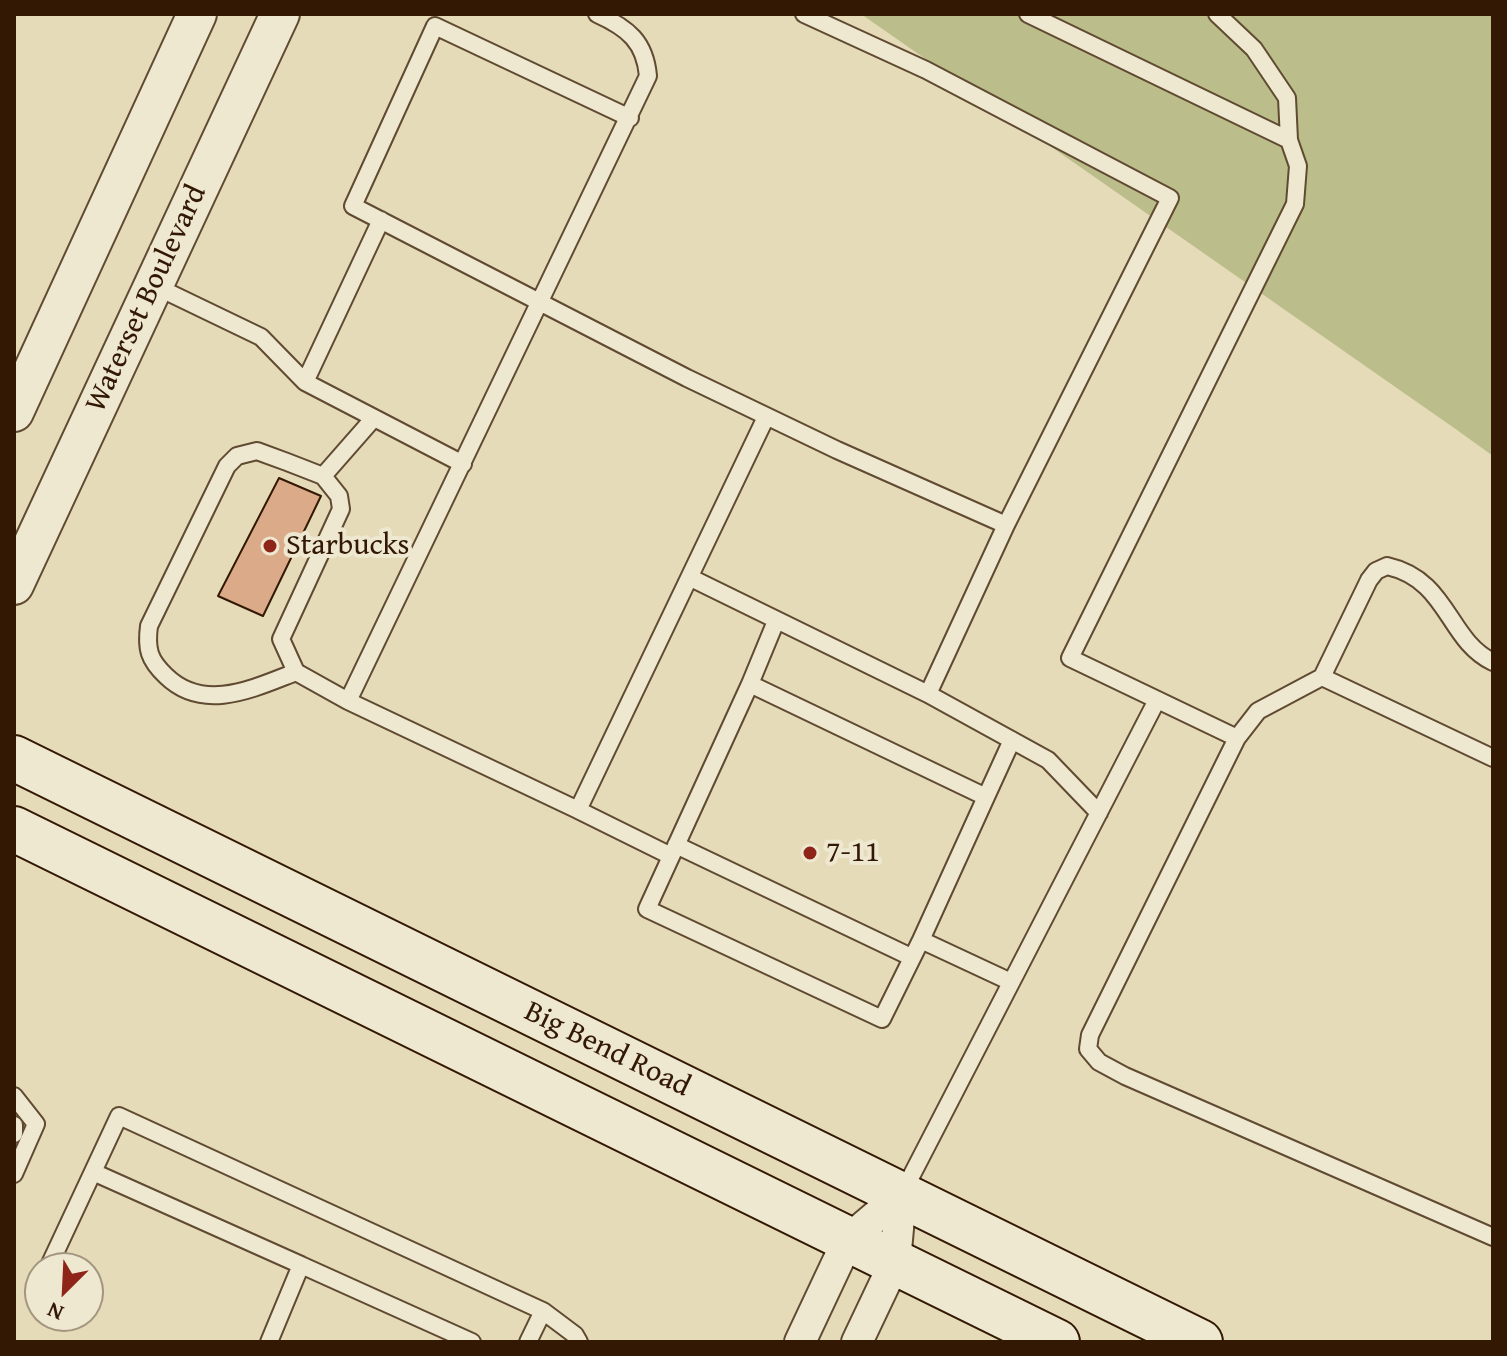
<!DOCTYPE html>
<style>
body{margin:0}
#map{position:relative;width:1507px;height:1356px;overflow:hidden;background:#e5dbb8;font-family:"Gentium Book Plus",serif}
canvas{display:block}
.frame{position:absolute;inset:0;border:16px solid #331904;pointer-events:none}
.north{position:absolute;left:24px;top:1252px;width:80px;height:80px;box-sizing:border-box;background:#eee8d1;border:2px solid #a3957f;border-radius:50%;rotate:204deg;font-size:22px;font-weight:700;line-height:32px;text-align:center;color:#331904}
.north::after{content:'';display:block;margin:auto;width:28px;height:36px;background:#8f2418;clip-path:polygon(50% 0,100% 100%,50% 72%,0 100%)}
</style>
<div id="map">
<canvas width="1507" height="1356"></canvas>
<div class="frame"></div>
<div class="north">N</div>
</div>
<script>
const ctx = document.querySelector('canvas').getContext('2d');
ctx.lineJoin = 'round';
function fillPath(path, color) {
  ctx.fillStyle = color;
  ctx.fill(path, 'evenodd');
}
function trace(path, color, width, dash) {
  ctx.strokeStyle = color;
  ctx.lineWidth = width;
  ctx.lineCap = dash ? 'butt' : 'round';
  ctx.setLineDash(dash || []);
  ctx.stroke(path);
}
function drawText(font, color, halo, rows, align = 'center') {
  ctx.font = font + ' "Gentium Book Plus",serif';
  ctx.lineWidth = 8;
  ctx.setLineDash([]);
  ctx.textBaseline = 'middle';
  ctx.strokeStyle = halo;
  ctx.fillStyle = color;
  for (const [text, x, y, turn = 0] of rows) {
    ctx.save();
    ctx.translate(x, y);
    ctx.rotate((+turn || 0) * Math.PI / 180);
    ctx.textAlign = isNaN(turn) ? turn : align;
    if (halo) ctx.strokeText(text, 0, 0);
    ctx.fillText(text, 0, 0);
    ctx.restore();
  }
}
fillPath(new Path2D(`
 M861,14H1493V456L1457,430Z`), '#bbbe8a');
const building = new Path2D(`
 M279,478L321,496L263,616L218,596Z`);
fillPath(building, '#dbaa89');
trace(building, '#331904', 2);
const service = new Path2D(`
 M597,14C628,28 645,42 648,76L348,701L578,810L766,417
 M804,14L926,70L1170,198L1006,525
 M1028,14L1289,140L1298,166L1295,204L1070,658L1237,738L1258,711L1322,677L1369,580L1376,571L1387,566C1449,580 1447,640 1493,662
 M1217,14L1254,49L1287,98L1289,140
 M630,118L435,26L353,206L687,378L837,450L1006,525L928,694
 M153,285L261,337L305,382L463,464
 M305,382L381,220
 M323,476L373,419
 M691,578L928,694L1048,760L1099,813
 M296,672L281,639L341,509L339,496L323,476L287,462L257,451L237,456L227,466L149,626C146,649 149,660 166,676C204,713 254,688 296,672L348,701
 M1322,677L1493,758
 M750,684L776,621
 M1237,738L1090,1035L1088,1049L1099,1062L1125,1076L1493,1237
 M986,797L1012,740
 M578,810L671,856
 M676,845L911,957
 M921,940L986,797L750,684L647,909L882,1019L921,940L1011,982
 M14,1096L36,1124L14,1174
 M14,1125V1134
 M93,1172L301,1265
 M902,1194L1157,700
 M48,1268L119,1116L543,1311L528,1342
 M543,1311L575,1335L579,1342
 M269,1342L301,1265L472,1342`);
const minor = new Path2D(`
 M800,1342L848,1240L901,1195
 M857,1342L895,1262L901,1195`);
const tertiary = new Path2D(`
 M14,412L197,14
 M14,585L280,14`);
const secondary = new Path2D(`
 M14,758L1200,1342
 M14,829L1057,1342`);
trace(service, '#604a31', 20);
trace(minor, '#604a31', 34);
trace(tertiary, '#604a31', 42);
trace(secondary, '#331904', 48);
trace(service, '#eee8d1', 16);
trace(minor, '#eee8d1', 30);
trace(tertiary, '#eee8d1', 38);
trace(secondary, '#eee8d1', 44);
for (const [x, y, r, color] of [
 [270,546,8,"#8f2418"],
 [810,853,8,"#8f2418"]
]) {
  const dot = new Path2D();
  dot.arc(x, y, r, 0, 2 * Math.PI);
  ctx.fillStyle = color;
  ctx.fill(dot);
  trace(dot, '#eee8d1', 3);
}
drawText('30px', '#331904', '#eee8d1', [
 ["Waterset Boulevard",147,299,-65],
 ["Big Bend Road",607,1050,26]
]);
drawText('30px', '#331904', '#eee8d1', [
 ["Starbucks",286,546],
 ["7-11",826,853]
], 'left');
</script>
